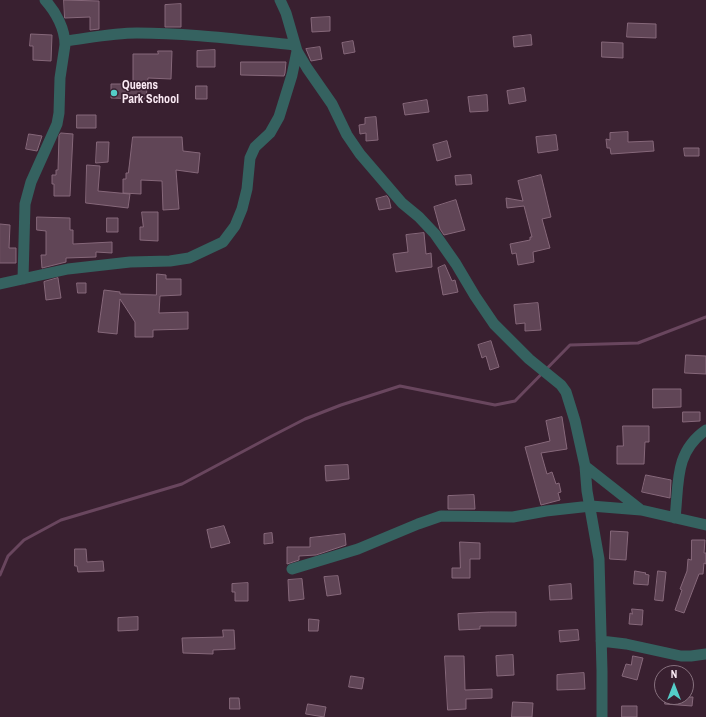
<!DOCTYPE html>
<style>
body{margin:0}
#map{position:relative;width:706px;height:717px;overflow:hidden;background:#392030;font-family:"Archivo Narrow",sans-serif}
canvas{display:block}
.north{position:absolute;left:654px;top:665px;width:40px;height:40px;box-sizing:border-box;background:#392030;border:1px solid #87717e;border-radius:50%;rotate:0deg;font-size:11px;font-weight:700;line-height:16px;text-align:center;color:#fbeaf4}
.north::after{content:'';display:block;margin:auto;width:14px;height:18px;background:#54cdc8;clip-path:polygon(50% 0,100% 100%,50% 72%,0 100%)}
</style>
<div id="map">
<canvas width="706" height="717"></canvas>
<div class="north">N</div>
</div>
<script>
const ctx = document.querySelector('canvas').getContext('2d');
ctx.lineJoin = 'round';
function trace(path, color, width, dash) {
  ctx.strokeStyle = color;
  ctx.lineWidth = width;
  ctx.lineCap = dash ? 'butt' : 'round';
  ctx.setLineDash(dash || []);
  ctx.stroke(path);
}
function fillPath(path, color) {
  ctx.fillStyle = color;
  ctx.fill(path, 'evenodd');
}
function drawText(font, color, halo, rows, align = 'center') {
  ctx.font = font + ' "Archivo Narrow",sans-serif';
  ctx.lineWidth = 3.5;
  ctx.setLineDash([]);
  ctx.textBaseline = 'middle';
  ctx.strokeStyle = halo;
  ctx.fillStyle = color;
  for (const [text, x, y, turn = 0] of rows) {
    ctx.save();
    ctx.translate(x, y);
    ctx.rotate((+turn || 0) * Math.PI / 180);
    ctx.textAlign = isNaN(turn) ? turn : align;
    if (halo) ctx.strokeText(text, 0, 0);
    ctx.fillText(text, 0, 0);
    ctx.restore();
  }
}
trace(new Path2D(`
 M0,575L8,556L24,540L61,520L182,484L270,437L305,419L341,405L400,386L495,405L515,401L570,345L638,343L706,317`), '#69465e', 3);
const building = new Path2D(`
 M64,0L99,1V29L90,30V17L65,18Z
 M181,4V27H165V5Z
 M330,17V31L312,32L311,18Z
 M628,23L656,24V38L627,37Z
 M31,34L52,35L51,61L33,60V46H30Z
 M531,35L532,45L514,47L513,37Z
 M353,41L355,52L344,54L342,43Z
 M602,42L623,43V58L602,57Z
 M320,47L322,59L311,61L306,49Z
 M215,50V67H197V51Z
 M158,51H172L171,79L148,78L146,99L111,98V84H133V54H158Z
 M241,62H286L285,73L284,76L241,75Z
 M196,86H207V99H196Z
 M524,88L526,101L509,104L507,91Z
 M487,95L488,111L470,112L468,97Z
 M427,100L429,112L405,115L403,104Z
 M77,115H96V128H77Z
 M376,117L378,140L366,141V133L360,134L359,125L365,124V118Z
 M628,132V142L653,141L654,151L611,154L610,148H607L606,139L610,140V133Z
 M61,133L73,134L70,196H54V184H52V175H56V170H58L59,136Z
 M29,134L42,136L37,151L26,149Z
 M556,135L558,150L538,153L536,137Z
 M133,137H182L183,151L200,153L198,173L176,170L179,209L163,210L162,181L141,180V194L123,193V179H126V173H128Z
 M447,141L451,157L437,161L433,145Z
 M97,142H109L108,162L96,163Z
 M684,148H699V156H685Z
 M87,165L100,166L98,191L130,194L128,208L86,203Z
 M471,175L472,184L456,185L455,176Z
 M541,175L551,217L542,219L550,248L533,252L534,262L518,265L516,253L512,254L510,244L530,240V237H532L524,206L507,208L506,198L523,201L518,181Z
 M387,196L389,199L391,208L379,210L376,199Z
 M456,200L465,230L444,235L440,229L434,207Z
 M142,212H158V241L140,240V227H143Z
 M37,217L70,218V230H73V244L112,242V253L96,252V257L66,258V262L42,268L41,255H46V231L37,230Z
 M107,218H118V232H107Z
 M0,224L10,225L9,248H16V263H0Z
 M424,233L426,254L431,253L432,267L396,272L393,254L408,252L406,235Z
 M445,265L452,281L455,280L458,292L443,295L438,268Z
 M157,274L166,275V279H181V295L160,296L159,313L188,312V329L153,330V337H135V322L120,299L117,334L98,332L104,290L120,292V294L156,295Z
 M58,278L61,298L46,300L44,282Z
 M77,283H86V293H78Z
 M538,303L541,330L525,331V323L516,324L514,305Z
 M491,341L499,367L490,370L486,356L482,358L478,345Z
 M686,355L706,356V374L685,373Z
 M653,389H681V407L653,408Z
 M683,412H700V421L683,422Z
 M562,417L567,449L541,453L547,474L552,472L556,484L559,483L561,492L558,493L560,500L541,505L525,447L550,441L546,421Z
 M623,426H649V442H645L644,464H617V446H623Z
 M348,465L349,479L326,481L325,466Z
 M646,475L671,480L670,498L642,492Z
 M474,495L475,509H448V496Z
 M224,526L230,543L211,548L207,530Z
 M611,531L628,532L626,560L610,559Z
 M272,533L273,543L264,544V534Z
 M345,534L346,545L316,555L299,556V560L287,564V547H310V538Z
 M692,540H705L704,553H706V564L704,563L703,574H699L684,613L675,610L682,590L680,589L687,571L688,559L691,560Z
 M460,542L480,543V559H470V578H452V568H460Z
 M75,549H86L87,562L103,561L104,571L78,572L77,566H75Z
 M635,571L646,573L645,574L649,575L648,585L634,584Z
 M658,571L666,572L663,601L655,600Z
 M338,576L341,594L327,596L324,577Z
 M302,579L304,599L289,601L288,580Z
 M248,583V601H235V592H232V584Z
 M571,584L572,599L550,600L549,586Z
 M632,609L643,610L642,625L629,624L630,613L632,614Z
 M490,612H516V626H480V629L459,630L458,614Z
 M138,617V630L118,631V618Z
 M309,619L319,620L318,631H309Z
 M223,630H234L235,649L213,650V654L183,653L182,638L223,637Z
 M578,630L579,640L560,642L559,631Z
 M513,655L514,675L497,676L496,656Z
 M445,656H464L465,690L492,689V698L466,699V709L448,710Z
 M633,656L643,658L637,680L622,676L626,664L631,665Z
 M584,673L585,689L557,690V675Z
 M351,676L364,678L362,689L349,687Z
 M666,697H693L692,706L665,704Z
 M230,698H239L240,709H230Z
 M513,702L533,703L532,717H512Z
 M308,704L326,707L324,717L306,714Z
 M622,706H637V717H622Z`);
fillPath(building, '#604556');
trace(building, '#86687a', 1);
trace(new Path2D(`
 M65,41C89,38 113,33 137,33C190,33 243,40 295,45
 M297,51L307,68L332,104L347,135L360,154L402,203L419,217L435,234L456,264L475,296L494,324L529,359L561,385L566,392L575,421L585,466L641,510
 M23,279L25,204L31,182L57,124L59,113L60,78L65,45C65,29 56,12 45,0
 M0,284L68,269L130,262L170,261L189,258L223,242L235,226L242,209L247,189L250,158L255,147L270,133L279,117L292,75L297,51L286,13L280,0
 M585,466L587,491L599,559L602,671V717
 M675,518C679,484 674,452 706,430
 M292,569L358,549L418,524L441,516L513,517L546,511L591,506L641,510L706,525
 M601,641L626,644L681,656H691L706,654`), '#356260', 11);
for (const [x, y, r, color] of [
 [114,93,4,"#54cdc8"]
]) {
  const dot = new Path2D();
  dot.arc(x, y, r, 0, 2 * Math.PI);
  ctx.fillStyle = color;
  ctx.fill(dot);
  trace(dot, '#392030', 1.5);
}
drawText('bold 12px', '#fbeaf4', '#392030', [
 ["Queens",122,86],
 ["Park School",122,100]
], 'left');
</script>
